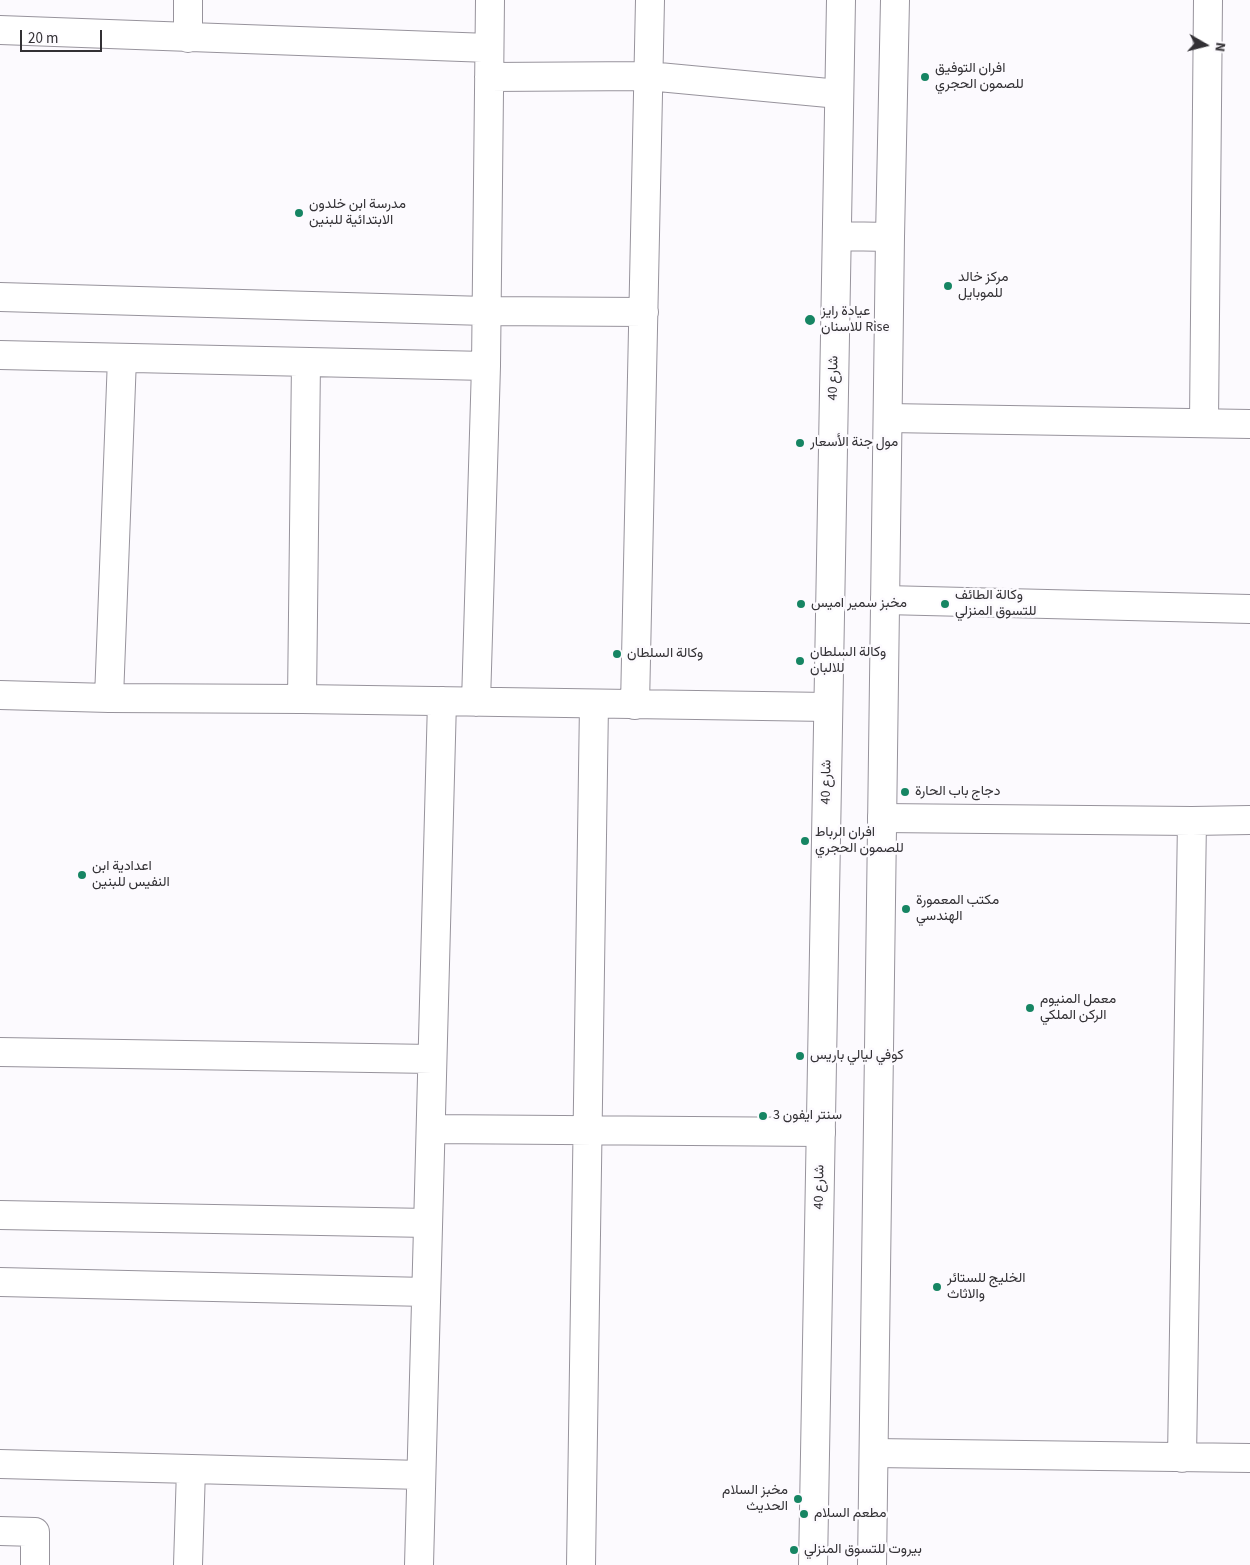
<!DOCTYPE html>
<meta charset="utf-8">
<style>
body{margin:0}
#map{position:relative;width:1250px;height:1565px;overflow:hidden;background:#fcfafe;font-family:"Source Sans 3",sans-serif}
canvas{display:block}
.north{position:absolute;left:1180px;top:20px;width:50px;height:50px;-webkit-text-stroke:4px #fcfafe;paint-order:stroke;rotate:98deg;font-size:14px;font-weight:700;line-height:20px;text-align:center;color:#323034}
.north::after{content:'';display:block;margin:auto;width:18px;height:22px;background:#323034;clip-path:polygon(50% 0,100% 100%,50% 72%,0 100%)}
.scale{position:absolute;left:20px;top:30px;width:82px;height:22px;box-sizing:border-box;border:2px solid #323034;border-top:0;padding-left:6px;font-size:15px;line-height:18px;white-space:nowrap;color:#323034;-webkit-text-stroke:4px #fcfafe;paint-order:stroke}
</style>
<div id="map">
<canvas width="1250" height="1565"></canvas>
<div class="north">N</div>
<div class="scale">20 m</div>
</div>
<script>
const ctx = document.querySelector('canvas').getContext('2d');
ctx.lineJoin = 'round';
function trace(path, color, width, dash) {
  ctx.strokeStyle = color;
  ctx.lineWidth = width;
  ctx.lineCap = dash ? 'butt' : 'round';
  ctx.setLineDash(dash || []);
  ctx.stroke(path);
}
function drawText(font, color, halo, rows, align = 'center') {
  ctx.font = font + ' "Source Sans 3",Vazirmatn,sans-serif';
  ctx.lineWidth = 5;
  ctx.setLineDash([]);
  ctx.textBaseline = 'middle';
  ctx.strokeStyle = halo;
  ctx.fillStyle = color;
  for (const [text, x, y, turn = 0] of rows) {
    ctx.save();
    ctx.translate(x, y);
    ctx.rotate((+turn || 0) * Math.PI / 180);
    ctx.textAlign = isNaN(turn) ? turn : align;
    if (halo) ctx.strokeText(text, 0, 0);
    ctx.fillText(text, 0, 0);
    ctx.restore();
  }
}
const minor = new Path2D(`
 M0,30L489,48
 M188,38V0
 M489,77L648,76L839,94
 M0,297L485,311L644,312
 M0,355L486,366
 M888,418L1250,424
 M1204,422L1208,0
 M885,600L1250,609
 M0,695L109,698L302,699L828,707
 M109,698L122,358
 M302,699L306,362
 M476,702L486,366L490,0
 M635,705L650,0
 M882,818L1192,821L1250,820
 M0,1052L432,1059
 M431,1129L821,1132
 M0,1215L428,1223
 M0,1282L426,1292
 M874,1453L1250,1458
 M1182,1458L1192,821
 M0,1464L421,1475
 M0,1531L35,1532V1565
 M188,1565L191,1469
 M419,1565L442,701
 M581,1565L594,704`);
const major = new Path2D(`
 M837,236L890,237
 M813,1565L841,0
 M872,1565L890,237L895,0`);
trace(minor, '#97939c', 30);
trace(major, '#97939c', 30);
trace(minor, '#fff', 28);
trace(major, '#fff', 28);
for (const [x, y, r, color] of [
 [925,77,5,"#168563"],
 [299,213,5,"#168563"],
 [948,286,5,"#168563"],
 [810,320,6,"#168563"],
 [800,443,5,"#168563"],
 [801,604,5,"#168563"],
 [945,604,5,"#168563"],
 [617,654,5,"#168563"],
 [800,661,5,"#168563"],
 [905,792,5,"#168563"],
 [805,841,5,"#168563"],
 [82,875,5,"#168563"],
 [906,909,5,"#168563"],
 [1030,1008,5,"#168563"],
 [800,1056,5,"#168563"],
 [763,1116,5,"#168563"],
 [937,1287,5,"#168563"],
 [798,1499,5,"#168563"],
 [804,1514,5,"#168563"],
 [794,1550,5,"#168563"]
]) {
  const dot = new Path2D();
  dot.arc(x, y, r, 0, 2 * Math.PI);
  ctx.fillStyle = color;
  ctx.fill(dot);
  trace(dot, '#fcfafe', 2);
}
drawText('14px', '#323034', '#fcfafe', [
 ["افران التوفيق",935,69],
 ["للصمون الحجري",935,85],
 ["مدرسة ابن خلدون",309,205],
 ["الابتدائية للبنين",309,221],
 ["مركز خالد",958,278],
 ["للموبايل",958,294],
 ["عيادة رايز",821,312],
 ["للاسنان Rise",821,328],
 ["مول جنة الأسعار",810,443],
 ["وكالة الطائف",955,596],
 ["للتسوق المنزلي",955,612],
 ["مخبز سمير اميس",811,604],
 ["وكالة السلطان",810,653],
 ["للالبان",810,669],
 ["وكالة السلطان",627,654],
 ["دجاج باب الحارة",915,792],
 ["افران الرباط",815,833],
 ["للصمون الحجري",815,849],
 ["اعدادية ابن",92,867],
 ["النفيس للبنين",92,883],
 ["مكتب المعمورة",916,901],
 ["الهندسي",916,917],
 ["معمل المنيوم",1040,1000],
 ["الركن الملكي",1040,1016],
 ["كوفي ليالي باريس",810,1056],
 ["سنتر ايفون 3",773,1116],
 ["الخليج للستائر",947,1279],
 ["والاثاث",947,1295],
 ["مخبز السلام",788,1491,"right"],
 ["الحديث",788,1507,"right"],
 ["مطعم السلام",814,1514],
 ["بيروت للتسوق المنزلي",804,1550]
], 'left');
drawText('14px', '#323034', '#fcfafe', [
 ["شارع 40",834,378,-89],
 ["شارع 40",827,782,-89],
 ["شارع 40",820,1187,-89]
]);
</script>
